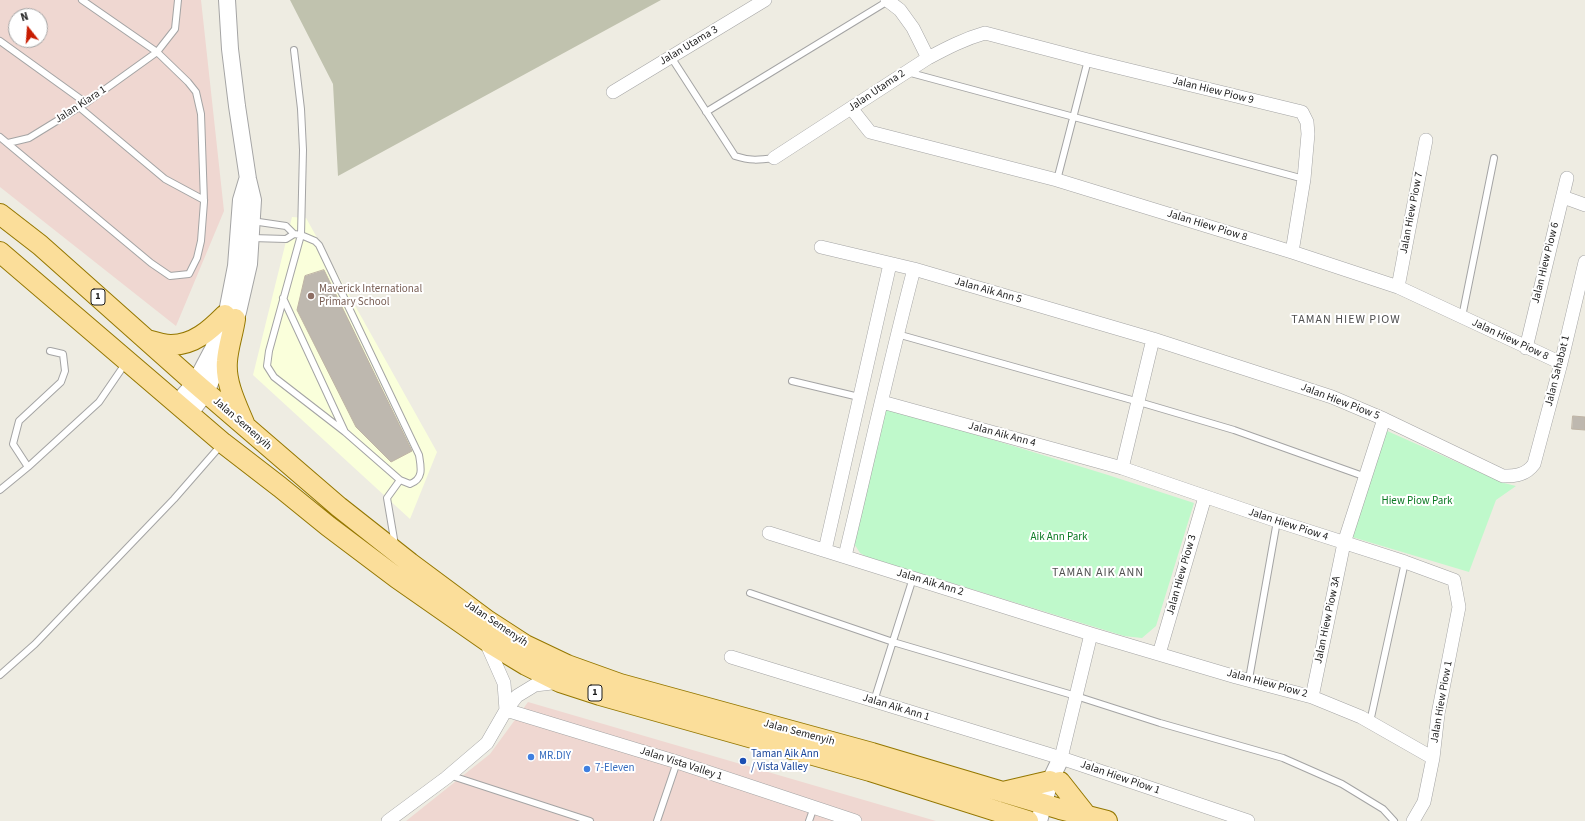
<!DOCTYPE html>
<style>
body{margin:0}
#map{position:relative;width:1585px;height:821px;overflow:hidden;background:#eeece2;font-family:"Source Sans 3",sans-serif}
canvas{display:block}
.north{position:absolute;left:8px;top:8px;width:40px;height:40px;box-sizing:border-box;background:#fff;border:1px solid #a5a5a5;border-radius:50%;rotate:343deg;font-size:11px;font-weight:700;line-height:16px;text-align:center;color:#1d1d1d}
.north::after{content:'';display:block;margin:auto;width:14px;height:18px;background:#c81c01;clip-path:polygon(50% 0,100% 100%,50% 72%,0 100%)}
</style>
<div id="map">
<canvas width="1585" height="821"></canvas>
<div class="north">N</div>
</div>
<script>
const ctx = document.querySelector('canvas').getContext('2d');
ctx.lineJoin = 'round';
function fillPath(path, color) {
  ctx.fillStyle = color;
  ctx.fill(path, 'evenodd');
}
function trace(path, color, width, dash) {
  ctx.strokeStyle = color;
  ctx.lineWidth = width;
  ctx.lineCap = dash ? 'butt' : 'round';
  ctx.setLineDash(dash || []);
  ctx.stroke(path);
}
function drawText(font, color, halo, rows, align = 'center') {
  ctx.font = font + ' "Source Sans 3",sans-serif';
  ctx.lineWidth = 4;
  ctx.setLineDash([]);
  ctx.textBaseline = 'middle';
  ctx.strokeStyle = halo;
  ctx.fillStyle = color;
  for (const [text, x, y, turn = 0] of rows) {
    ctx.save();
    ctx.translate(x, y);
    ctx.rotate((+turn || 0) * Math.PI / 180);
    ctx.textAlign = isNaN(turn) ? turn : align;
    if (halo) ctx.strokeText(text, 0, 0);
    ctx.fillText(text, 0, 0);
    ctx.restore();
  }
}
fillPath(new Path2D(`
 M0,0H201L224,211L176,326L0,187ZM16,16H40V40H16Z
 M528,702L936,821H406L490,754Z`), '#efd7d1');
fillPath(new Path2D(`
 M292,217L306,218L437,452L410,519L253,375Z`), '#faffdb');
fillPath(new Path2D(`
 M290,0H661L338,176L333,84Z`), '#c0c2ae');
fillPath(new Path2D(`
 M886,407L1108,475L1194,503L1156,626L1142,638L1124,636L867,557L860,553L853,542Z
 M1385,430L1504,483L1516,486L1496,500L1469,572L1352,537Z`), '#bff9cb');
const building = new Path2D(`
 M324,270L412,451L391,462L356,427L297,310L305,276Z
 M1573,416L1585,417V430L1572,429Z`);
fillPath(building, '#beb8af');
trace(building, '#bfb4a5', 1);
const service = new Path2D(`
 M0,41L86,103
 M671,57L735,156C750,161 759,160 774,158
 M907,72L1304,179
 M79,107L165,179L204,200
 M706,112L888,1
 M0,137L151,263L170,276L189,274L197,258L201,241L204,202L201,114L196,92L188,82L157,52L82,0
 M8,143L29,138L86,103L157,52L175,29L178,0
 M1057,180L1088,60
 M252,221L286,226L294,234L301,235L315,241L319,245L419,455C421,467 424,479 410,484L400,480L345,432L274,377L267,366L269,351L301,235L303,150L301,109L294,50
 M252,238L286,239L294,234
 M283,298L344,430
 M1462,317L1494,158
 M897,334L1139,402L1234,430L1366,477
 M792,381L859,397
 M28,467L13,444L19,421L61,382L65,371L63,354L50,351
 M0,490L28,467L99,402L125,364
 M395,545L387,498L400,480
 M750,593L893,642L1076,696L1160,723L1283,758L1342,784L1383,809L1394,821
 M0,675L35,644L174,499L222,444
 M1249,679L1277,521
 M874,701L913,578
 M1370,722L1405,562
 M449,775L590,821
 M657,821L677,762
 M809,821L814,807`);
const minor = new Path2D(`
 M887,0L900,10L913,28L928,58
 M613,92L765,0
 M851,108L870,132L1057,180L1292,252L1398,287L1561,363
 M774,158L928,58C947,48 964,39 985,33L1088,60L1302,112L1307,122L1308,134L1304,179L1292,252
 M1563,197L1585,205
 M821,247L914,269L1153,339L1332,397L1384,419L1503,476C1516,476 1526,475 1534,464L1561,363L1585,262
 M1398,287L1426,140
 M1526,348L1567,178
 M882,402L1122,468L1277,521L1405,562L1454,580L1459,607L1438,714L1433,758L1424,802L1413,821
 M1122,468L1153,339
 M769,533L1091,634L1236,677L1312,697L1361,717L1433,758
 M825,550L890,264
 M845,556C868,461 889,364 914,269
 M485,640L504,683L506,710
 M1159,654L1205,497
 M731,657L1061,758L1248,821
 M1312,697L1344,543L1384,419
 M506,710L677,762L855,821
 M1061,758L1091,634
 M388,821L446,778L487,743L506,710L517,696L535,685L560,682`);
const tertiary = new Path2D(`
 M228,307L236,266L241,200L247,180
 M177,403L195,383L213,349L220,331
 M189,414L206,392L218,365L238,312L249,264L253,200L248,179L237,106L230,49L227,0
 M1039,821L1050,781L1061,758`);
const primary = new Path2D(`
 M0,214L40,245L195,383L339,507L410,563L488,621L525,645L567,665L620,684L872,753L1060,809L1107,821
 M0,252L223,443L280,487L328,526L397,578L493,645L526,665L560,682L600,695L870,771L1028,821
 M235,319C233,333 228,347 227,361C225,382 236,404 244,423
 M147,340C154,342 164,345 171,345C194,345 210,330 225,315
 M1060,782L1086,815
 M1003,792L1050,781`);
trace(service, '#a4a4a4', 8);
trace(minor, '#a4a4a4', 14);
trace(tertiary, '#a4a4a4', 18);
trace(primary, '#947701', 22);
trace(service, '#fff', 6);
trace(minor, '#fff', 13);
trace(tertiary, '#fff', 16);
trace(primary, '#fbde9a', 20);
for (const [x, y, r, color] of [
 [311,296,4,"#8d6e63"],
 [531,757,4,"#3f7fe0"],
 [743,761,4,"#1a4fb4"],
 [587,769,4,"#3f7fe0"]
]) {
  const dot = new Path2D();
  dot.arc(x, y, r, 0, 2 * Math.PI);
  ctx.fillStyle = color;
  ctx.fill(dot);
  trace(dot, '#fff', 1.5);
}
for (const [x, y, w] of [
 [98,297,14],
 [595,693,14]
]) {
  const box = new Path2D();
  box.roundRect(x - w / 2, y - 8, w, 16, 3);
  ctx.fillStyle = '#fff';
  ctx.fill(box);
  trace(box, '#1d1d1d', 1);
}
drawText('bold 10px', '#1d1d1d', null, [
 ["1",98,297],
 ["1",595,693]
]);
drawText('11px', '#1d1d1d', '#fff', [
 ["Jalan Utama 3",689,46,-31],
 ["Jalan Utama 2",877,91,-34],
 ["Jalan Hiew Piow 9",1213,91,14],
 ["Jalan Kiara 1",81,105,-33],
 ["Jalan Hiew Piow 7",1412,213,-79],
 ["Jalan Hiew Piow 8",1207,226,17],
 ["Jalan Hiew Piow 6",1546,263,-76],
 ["Jalan Aik Ann 5",988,291,16],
 ["Jalan Hiew Piow 8",1510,340,25],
 ["Jalan Sahabat 1",1558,371,-76],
 ["Jalan Hiew Piow 5",1340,402,21],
 ["Jalan Semenyih",242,424,41],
 ["Jalan Aik Ann 4",1002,435,15],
 ["Jalan Hiew Piow 4",1288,525,18],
 ["Jalan Hiew Piow 3",1182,575,-74],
 ["Jalan Aik Ann 2",930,583,17],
 ["Jalan Hiew Piow 3A",1328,620,-78],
 ["Jalan Semenyih",496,624,34],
 ["Jalan Hiew Piow 2",1267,684,15],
 ["Jalan Hiew Piow 1",1442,702,-80],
 ["Jalan Aik Ann 1",896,708,17],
 ["Jalan Semenyih",799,733,15],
 ["Jalan Vista Valley 1",681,764,18],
 ["Jalan Hiew Piow 1",1120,778,19]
]);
drawText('11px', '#785e54', '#fff', [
 ["Maverick International",319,290],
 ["Primary School",319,303]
], 'left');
drawText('11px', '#0c7a24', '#fff', [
 ["Hiew Piow Park",1417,502],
 ["Aik Ann Park",1059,538]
]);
drawText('11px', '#164399', '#fff', [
 ["Taman Aik Ann",751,755],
 ["/ Vista Valley",751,768]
], 'left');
drawText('11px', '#366cbe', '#fff', [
 ["MR.DIY",539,757],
 ["7-Eleven",595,769]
], 'left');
ctx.letterSpacing = '1px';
drawText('12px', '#505050', '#fff', [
 ["TAMAN HIEW PIOW",1346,320],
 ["TAMAN AIK ANN",1098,573]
]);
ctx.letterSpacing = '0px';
</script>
